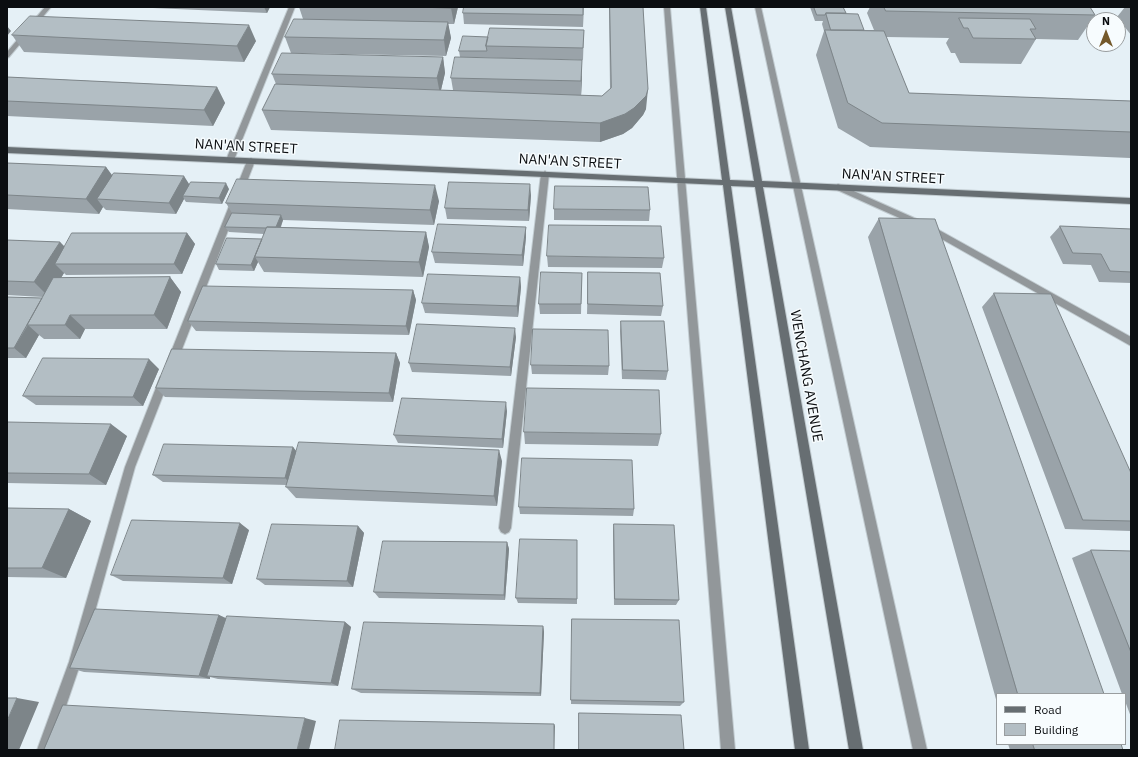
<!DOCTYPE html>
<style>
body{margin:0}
#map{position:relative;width:1138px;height:757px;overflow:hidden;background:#e5f0f6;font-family:"IBM Plex Sans",sans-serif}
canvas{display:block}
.frame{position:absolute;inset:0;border:8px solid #0b0e11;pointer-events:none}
.legend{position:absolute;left:996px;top:693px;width:130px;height:52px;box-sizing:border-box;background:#f7fcfe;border:1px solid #999d9f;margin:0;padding:5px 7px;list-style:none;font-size:12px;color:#0b0e11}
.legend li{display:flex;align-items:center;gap:8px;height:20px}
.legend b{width:20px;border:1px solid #999d9f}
.north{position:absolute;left:1086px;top:12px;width:40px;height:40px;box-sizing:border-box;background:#f7fcfe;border:1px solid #999d9f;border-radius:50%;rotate:0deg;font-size:11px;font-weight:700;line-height:16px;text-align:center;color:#0b0e11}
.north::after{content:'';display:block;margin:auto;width:14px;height:18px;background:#74592b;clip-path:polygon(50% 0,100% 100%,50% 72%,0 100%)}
</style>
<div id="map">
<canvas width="1138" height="757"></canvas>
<div class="frame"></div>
<ul class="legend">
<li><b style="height:5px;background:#676e72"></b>Road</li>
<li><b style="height:11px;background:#b3bec4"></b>Building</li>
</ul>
<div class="north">N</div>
</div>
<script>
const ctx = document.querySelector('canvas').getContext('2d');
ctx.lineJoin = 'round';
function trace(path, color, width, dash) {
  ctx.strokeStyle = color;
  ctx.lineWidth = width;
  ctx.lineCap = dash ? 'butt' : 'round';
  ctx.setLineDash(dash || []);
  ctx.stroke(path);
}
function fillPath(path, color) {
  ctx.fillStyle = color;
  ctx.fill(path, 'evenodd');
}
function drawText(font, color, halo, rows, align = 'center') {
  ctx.font = font + ' "IBM Plex Sans",sans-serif';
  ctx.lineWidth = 3;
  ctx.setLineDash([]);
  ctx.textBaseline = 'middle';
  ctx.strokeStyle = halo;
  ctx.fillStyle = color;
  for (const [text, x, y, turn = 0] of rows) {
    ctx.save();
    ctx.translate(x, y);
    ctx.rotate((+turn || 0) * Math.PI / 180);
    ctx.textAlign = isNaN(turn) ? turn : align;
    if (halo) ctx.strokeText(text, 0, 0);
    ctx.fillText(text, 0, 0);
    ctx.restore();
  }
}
const lane = new Path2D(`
 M45,7H51L9,57L7,58V52Z
 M251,158L255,161L177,362L175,365L172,366L169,365L167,362L247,161Z
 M545,171L549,174L511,528L509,532L505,534L501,532L499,528L541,174Z
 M164,376L168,377L169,380L135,467L81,662L51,750H37L69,662L125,467L159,380L160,377Z`);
const street = new Path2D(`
 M289,7H295L234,160L230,163L227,162L226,160Z
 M664,7H670L735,750H721Z
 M755,7H761L927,750H913Z
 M838,184L930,225L1131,337V346L924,229L835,189L834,187Z`);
const secondary = new Path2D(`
 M700,7H706L730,180L754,181L725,7H731L762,181L1131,198V204L763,187L863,750H849L755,187L731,186L809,750H795L723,185L7,153V147L722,180Z`);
trace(lane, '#c2ccd1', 2);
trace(street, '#c2ccd1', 2);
trace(secondary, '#c2ccd1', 2);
fillPath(lane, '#92979a');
fillPath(street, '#92979a');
fillPath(secondary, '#676e72');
fillPath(new Path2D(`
 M130,7H270L267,13Z
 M299,7H458L454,24H448L451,38L446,56L291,53L285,37L303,19Z
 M584,7L583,27L464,24L463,13Z
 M609,7H643L646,109L643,115L632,128L623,134L600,142L271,130L262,110L276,84L272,74L443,57L445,73L441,90H453L451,78L582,76L581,95L602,96L610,89Z
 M810,7H843L846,13L864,30H874L867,13L870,7H1090L1095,15L1078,40L1036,39L1021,64L960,63L955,53H951L946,43L949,38L886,37L909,93L1131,101V156L1130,158L870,147L838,128L816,55L824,31L822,24L823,21H815Z
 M1125,7H1131V35L1117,17Z
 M584,30L583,60L460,57L459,51L488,37Z
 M12,35L256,41L244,62L24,52Z
 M7,77L217,87L225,103L213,126L7,116Z
 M7,163L106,167L112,176L229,189L222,204L186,202L184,199L176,214L106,210L103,207L99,214L7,209Z
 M531,195L529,221L447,219L445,208Z
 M439,201L434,225L283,220L281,227L426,232L429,247L423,277L264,272L258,262L254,271L219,270L216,264L262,240L264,234L229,232L225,227L232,213L226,203Z
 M554,209L650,210L649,221L554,220Z
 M879,218L1104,694H997V703L868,237Z
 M1060,226L1131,229V283L1099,282L1091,265L1063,264L1050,237Z
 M526,227V237L523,266L435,263L432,252Z
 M187,233L195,244L182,274L66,275L64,273L61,278L170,277L181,292L167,329H85L80,339H44L39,335L26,358H7V297L42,298L43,297L7,295V240L60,242L65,247Z
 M547,256L664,258L662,268L548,267Z
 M588,272L663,306L661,316L587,314Z
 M582,273L581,314H540L539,304Z
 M520,277L521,287L518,317L425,313L422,303Z
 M413,290L416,300L409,335L196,331L188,321Z
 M994,293L1131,521V531L1065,529L982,307Z
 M621,321L668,371L666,380L622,379L620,331Z
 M516,337L511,376L412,372L409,363Z
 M396,353L400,363L393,402L165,397L156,388Z
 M531,365L609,366L608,375L532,374Z
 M159,369L143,406L36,405L23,396Z
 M507,411L503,448L398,443L394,435Z
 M7,422L127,436L106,485L7,483Z
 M524,432L661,434L658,446L525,444Z
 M293,447L297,452L502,461L497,506L296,498L286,487L287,485L163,482L153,475Z
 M519,507L634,509L633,516L520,514Z
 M7,508L69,509L91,521L66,578L7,577Z
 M614,524L679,600L676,605H614L613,531Z
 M358,526L364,533L353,587L265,585L257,579Z
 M249,530L232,584L123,581L111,575Z
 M577,540V604L518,603L516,598Z
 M507,542L509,549L505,600L379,598L374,592Z
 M1091,550L1131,551V717L1125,701V694H1122L1072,558Z
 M219,615L226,618L345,622L351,627L338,686L218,679L210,677V679L84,672L70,668Z
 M572,619L684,702L680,706L571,704Z
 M543,626L544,632L541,696L361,693L352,689Z
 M1008,744H1121L1123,750H1010Z`), '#9aa3a9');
fillPath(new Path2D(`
 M264,7H270L267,13Z
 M452,7H458L454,24L451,8Z
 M448,22L451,38L446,56L444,40Z
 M249,25L256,41L244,62L237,46Z
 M7,26L11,31L7,36Z
 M443,57L445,73L440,94L437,78Z
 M582,60V76L581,97V81Z
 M217,87L225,103L213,126L204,110Z
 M648,89L646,109L643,115L632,128L623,134L600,142V123Z
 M106,167L118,183L97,199L103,207L99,214L86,199Z
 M184,176L191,187L183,196L184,199L176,214L169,203Z
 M226,183L229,189L222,204L219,198Z
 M530,184L531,195L529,221L528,210Z
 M435,185L439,201L434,225L430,210Z
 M281,215L283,220L278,234L275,229Z
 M526,227V237L523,266L522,255Z
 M426,232L429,247L423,277L419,262Z
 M187,233L195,244L182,274L174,264Z
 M262,239L265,244L255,257L258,262L254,271L251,265Z
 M60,242L74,257L55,264L64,273L49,297L34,282Z
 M170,277L181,292L167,329L154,315Z
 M520,277L521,287L518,317L517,306Z
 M413,290L416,300L409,335L406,326Z
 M70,315L85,329L80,339L65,325Z
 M28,325L39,335L26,358L14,348Z
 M515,328L516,337L511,376L510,367Z
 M396,353L400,363L393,402L389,393Z
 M149,359L159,369L143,406L133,397Z
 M506,402L507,411L503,448L502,439Z
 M111,424L127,436L106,485L89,474Z
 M293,447L299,455L292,485L285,478Z
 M499,450L502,461L497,506L494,496Z
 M69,509L91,521L66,578L42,568Z
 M240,523L249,530L232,584L223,578Z
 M358,526L364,533L353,587L347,581Z
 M507,542L509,549L505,600L504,595Z
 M219,615L229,620L207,676L210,677V679L199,676Z
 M345,622L351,627L338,686L331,683Z
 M543,626L544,632L541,696L540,693Z
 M17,698L39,702L19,750H7V721Z
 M305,718L316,721L309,750H297Z
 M554,724L555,726L554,750Z`), '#7d8589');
const building = new Path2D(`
 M421,7H452L451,8Z
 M464,7H583V15L463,13Z
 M610,7H643L648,89L646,96L634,108L625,114L600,123L262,110L275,84L602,96L611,88Z
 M814,7H843L846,13H826L825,15H817Z
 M884,7H1090L1095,15L886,11Z
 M826,13L858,14L864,30H831Z
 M30,16L249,25L237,46L12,35Z
 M959,18L1030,19L1036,29H1030L1036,39L973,38L968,28H964Z
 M294,19L448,22L444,40L285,37Z
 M490,28L584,30L583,48L486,46Z
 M825,30L884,31L909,93L1131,101V132L882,123L848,103Z
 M463,36L488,37L486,46L487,51H459Z
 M282,53L443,57L437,78L272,74Z
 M455,57L582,60L581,81L451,78Z
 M7,77L217,87L204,110L7,101Z
 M7,163L106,167L86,199L7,195Z
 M114,173L184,176L169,203L97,199Z
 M237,179L435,185L430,210L226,203Z
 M191,182L226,183L219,198L183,196Z
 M449,182L530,184L528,210L445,208Z
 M555,186L648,187L650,210L554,209Z
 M232,213L281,215L276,227H267L266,228L225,227Z
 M879,218L935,219L1104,694H1018Z
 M438,224L526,227L522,255L432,252Z
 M549,225L661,226L664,258L547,256Z
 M1060,226L1131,229V272L1110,271L1101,254L1073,253Z
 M267,227L426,232L419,262L255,257Z
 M72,233H187L174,264H55Z
 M227,238L262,239L251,265L216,264Z
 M7,240L60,242L34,282L7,281Z
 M541,272L582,273L581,304H539Z
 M588,272L660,273L663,306L588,304Z
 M428,274L520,277L517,306L422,303Z
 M170,277L154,315H70L65,325H27L53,278Z
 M203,286L413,290L406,326L188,321Z
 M994,293L1051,294L1131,473V521L1083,520Z
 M7,297L42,298L14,348H7Z
 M621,321H664L668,371L623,370Z
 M417,324L515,328L510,367L409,363Z
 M533,329L608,330L609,366L531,365Z
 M172,349L396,353L389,393L156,388Z
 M43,358L149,359L133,397L23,396Z
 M527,388L659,390L661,434L524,432Z
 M402,398L506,402L502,439L394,435Z
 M7,422L111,424L89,474L7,473Z
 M299,442L499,450L494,496L286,487Z
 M164,444L293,447L285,478L153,475Z
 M522,458L632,460L634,509L519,507Z
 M7,508L69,509L42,568H7Z
 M132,520L240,523L223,578L111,575Z
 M272,524L358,526L347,581L257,579Z
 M614,524L674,525L679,600L615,599Z
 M520,539L577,540V599L516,598Z
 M383,541L507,542L504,595L374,592Z
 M1091,550L1131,551V652Z
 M95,609L219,615L199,676L70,668Z
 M227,616L345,622L331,683L207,676Z
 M572,619L679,620L684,702L571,700Z
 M364,622L543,626L540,693L352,689Z
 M7,698H17L7,721Z
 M63,705L305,718L297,750H44Z
 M579,713L681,715L684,750H579Z
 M340,720L554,724V750H335Z
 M1033,744H1121L1123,750H1035Z`);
fillPath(building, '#b3bec4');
trace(building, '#7d8589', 1);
drawText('14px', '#0b0e11', '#f7fcfe', [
 ["NAN'AN STREET",246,147,3],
 ["NAN'AN STREET",570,162,3],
 ["NAN'AN STREET",893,177,3],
 ["WENCHANG AVENUE",806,376,80]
]);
</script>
